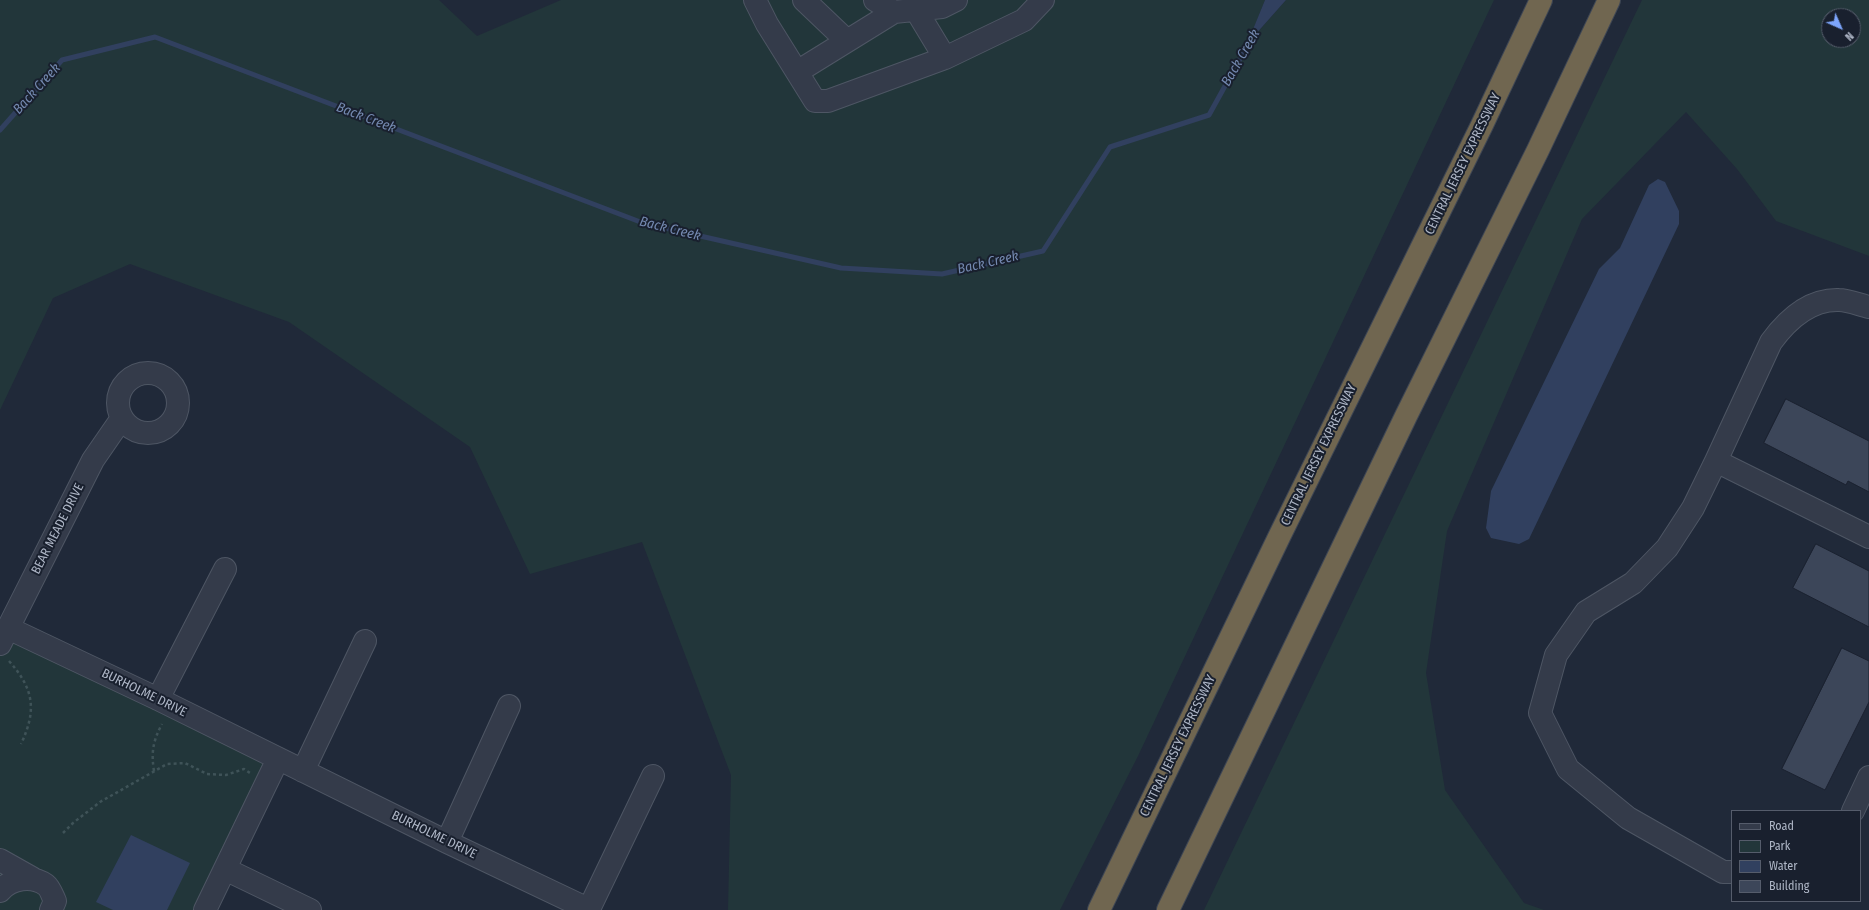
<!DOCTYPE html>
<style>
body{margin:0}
#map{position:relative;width:1869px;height:910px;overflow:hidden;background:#202939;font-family:"Fira Sans Condensed",sans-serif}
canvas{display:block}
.legend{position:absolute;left:1731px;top:810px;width:130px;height:92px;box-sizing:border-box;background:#19202e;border:1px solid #555c6b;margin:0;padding:5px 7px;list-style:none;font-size:12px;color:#aeb6c6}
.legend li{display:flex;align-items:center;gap:8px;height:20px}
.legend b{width:20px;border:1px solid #555c6b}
.north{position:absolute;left:1821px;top:8px;width:40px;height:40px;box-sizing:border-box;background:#19202e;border:1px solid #555c6b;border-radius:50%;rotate:135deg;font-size:11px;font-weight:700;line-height:16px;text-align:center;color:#aeb6c6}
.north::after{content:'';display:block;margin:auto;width:14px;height:18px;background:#7da5fc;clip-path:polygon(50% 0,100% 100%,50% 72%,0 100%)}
</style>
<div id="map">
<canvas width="1869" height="910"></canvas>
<ul class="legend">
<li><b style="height:5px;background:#343b4a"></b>Road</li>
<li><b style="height:11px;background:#22363a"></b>Park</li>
<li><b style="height:11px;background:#31405f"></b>Water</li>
<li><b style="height:11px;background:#3c4659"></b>Building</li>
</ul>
<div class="north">N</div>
</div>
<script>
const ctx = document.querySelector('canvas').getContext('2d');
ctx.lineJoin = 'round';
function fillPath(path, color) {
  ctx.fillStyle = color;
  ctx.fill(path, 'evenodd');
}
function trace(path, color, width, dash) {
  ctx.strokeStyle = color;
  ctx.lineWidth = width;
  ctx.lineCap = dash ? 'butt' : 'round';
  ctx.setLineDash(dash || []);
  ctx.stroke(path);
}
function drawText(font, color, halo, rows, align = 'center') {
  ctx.font = font + ' "Fira Sans Condensed",sans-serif';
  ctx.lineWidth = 4;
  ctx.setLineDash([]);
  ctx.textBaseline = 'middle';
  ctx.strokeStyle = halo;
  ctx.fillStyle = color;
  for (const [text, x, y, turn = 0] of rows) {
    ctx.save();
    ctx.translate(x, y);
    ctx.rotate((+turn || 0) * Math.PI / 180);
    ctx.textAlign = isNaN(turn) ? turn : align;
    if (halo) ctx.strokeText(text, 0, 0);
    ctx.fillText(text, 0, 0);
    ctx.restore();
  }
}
fillPath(new Path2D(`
 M0,0H439L477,36L561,0H1265L1248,43L1286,0H1494L1138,756L1060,910H728L731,775L642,542L530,574L470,447L289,322L130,264L53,298L0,410Z
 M1642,0H1869V256L1776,221L1737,169L1686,112L1582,219L1447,531L1426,673L1445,790L1524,903L1544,910H1204ZM1829,16H1853V40H1829Z
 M8,628L278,759L206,910H0V640Z`), '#22363a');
fillPath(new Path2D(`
 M1265,0H1286L1247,44Z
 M1658,179L1665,182L1679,211V224L1529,539L1519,544L1491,538L1486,528L1491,491L1599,269L1620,248L1649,185Z
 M131,835L190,863L167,910H113L96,902Z`), '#31405f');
trace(new Path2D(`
 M0,130L62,60L155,37L643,223L841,268L942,274L1043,251L1110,147L1209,115L1251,39`), '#31405f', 5);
const building = new Path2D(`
 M1786,399L1869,441V492L1848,481L1846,485L1764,443Z
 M1816,544L1869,571V627L1793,588Z
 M1842,648L1869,661V702L1825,790L1782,769Z`);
fillPath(building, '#3c4659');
trace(building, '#1b2230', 1);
const minor = new Path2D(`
 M755,0L767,24L815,101H828L945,58L1024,20L1043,0
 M804,0L847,41
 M875,0L894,12L942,7L956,0
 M916,10L945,58
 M797,72L894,12
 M1869,307C1860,305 1848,300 1839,300C1809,299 1787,320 1771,342L1716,461L1869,537
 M118 403a30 30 0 1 1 60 0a30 30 0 1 1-60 0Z
 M1716,461L1693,508L1667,548L1633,583L1586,612L1556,655L1540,713L1568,769L1628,818L1723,872H1732
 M8,628L158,699L447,842L590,910
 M0,644L93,460L122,418
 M158,699L225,569
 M303,771L365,641
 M1853,811L1869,777
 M447,842L509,706
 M0,860L32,878
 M225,869L310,910
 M0,891C11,878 32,875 46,885C50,888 53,897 55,901L51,910
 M589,909L653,776
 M205,910L278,759`);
const highway = new Path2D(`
 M1099,910L1280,535L1482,125L1541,0
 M1168,910L1406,416L1538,150L1609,0`);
trace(minor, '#4e5664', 24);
trace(highway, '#3e4654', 24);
trace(new Path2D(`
 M9,661C34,689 37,710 21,744
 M154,771C151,752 153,741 162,724
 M63,833L73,823L100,802L167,764L185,763L207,774L226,775L244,769L250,773`), '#3f5358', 2.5, [3, 3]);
trace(minor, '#343b4a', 22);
trace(highway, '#706650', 22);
drawText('13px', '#aeb6c6', '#19202e', [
 ["CENTRAL JERSEY EXPRESSWAY",1463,164,-64],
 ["CENTRAL JERSEY EXPRESSWAY",1319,455,-64],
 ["BEAR MEADE DRIVE",58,529,-63],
 ["BURHOLME DRIVE",144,693,26],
 ["CENTRAL JERSEY EXPRESSWAY",1178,746,-64],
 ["BURHOLME DRIVE",434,835,26]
]);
drawText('italic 14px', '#7489b0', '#19202e', [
 ["Back Creek",1241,58,-60],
 ["Back Creek",37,89,-48],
 ["Back Creek",366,118,21],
 ["Back Creek",670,229,14],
 ["Back Creek",988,263,-13]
]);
</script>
